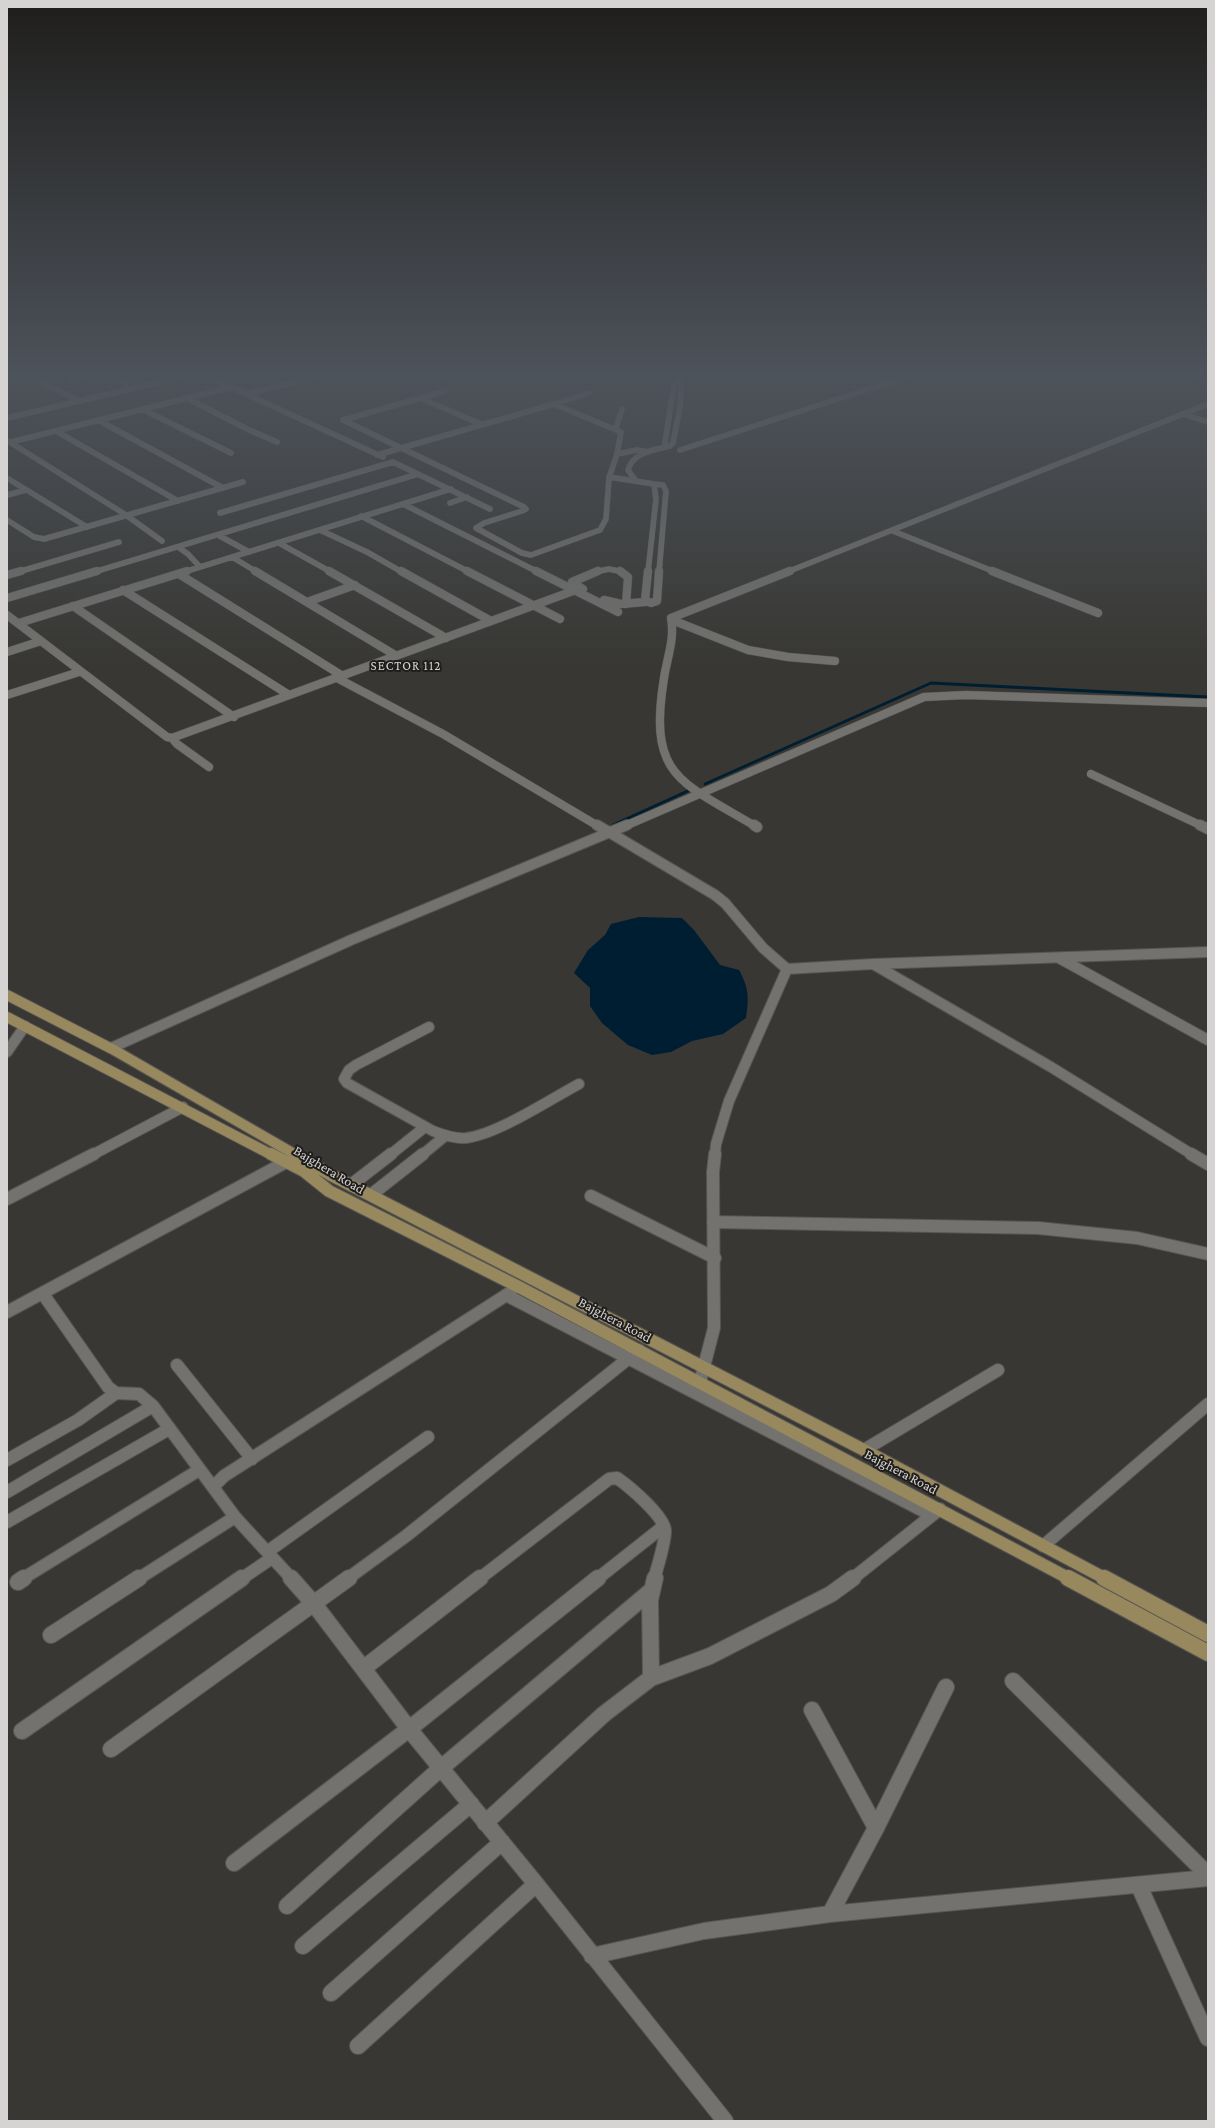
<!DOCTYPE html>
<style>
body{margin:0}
#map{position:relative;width:1215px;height:2128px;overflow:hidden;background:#383733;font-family:"Crimson Pro",serif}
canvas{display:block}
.frame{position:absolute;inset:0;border:8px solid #d5d4d2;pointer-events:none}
</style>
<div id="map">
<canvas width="1215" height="2128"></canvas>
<div class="frame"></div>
</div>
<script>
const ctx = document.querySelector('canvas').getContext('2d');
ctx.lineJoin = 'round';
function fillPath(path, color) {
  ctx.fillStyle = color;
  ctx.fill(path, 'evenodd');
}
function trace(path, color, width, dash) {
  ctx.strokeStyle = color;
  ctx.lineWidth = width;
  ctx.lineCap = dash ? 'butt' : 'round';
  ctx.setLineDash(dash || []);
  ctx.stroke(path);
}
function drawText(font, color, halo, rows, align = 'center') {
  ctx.font = font + ' "Crimson Pro",serif';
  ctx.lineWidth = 4;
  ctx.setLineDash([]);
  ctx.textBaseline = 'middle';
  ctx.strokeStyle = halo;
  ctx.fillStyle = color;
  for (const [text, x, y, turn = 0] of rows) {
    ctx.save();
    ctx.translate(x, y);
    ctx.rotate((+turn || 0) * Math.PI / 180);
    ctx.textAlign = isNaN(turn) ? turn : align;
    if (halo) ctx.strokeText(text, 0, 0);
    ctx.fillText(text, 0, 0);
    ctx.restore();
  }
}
fillPath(new Path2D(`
 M639,917L682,918L694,930L720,965L739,970C749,988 749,998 746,1018L723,1034L692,1041L671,1052L652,1055L628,1045L602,1023L590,1006V988L574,973L588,950L605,935L611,924Z`), '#001e32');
trace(new Path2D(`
 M705,784L931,683L1208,697
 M613,825L692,789`), '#001e32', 3);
const minorFar4 = new Path2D(`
 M110,375L125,383L126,386L122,391
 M205,375L383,457
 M552,375H587
 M1186,375L1208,381
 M31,377L79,401
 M440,378L451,375
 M70,380L96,375
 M445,391L343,420L524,507L526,509L522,511L484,523L476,528L522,553L531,555L600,530L606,519L609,478L617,454L637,450L648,452
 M246,394L322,375
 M187,398L247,429L277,442
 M420,398L481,424
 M554,404L589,393
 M142,409L231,453
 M1183,414L1208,422
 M7,418L190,375
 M98,420L223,488
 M616,428L622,409
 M56,431L178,501
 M8,441L126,515L162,541
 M11,442L232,387
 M665,443L674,384L679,382L683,375
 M670,446L673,443L680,407L681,385L679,382
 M680,450L912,375
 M377,455L554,404L621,432L617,454
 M609,477L654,484
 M7,478L87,527
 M636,481L628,470C632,454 651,450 666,447
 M7,495L26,490
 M450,503L467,497
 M403,504L538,572
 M220,513L393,462L490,509
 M361,516L469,572
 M7,520L34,537L44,539L243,482
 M320,530L367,552L402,572
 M893,531L995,572
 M218,535L249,552
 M279,543L331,572
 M178,547L188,554L200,567
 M232,557L257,572
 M18,572L119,542
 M94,572L418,474
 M184,572L451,489
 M595,572L609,569L623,572
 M648,572L656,499L654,484L663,485L666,491L659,572
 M787,572L1208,404`);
const minorFar3 = new Path2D(`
 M255,571L395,655
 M329,571L446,638
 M401,571L491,621
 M467,571L560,619
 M536,571L618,612
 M620,571L628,577L626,604
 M648,571L645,600L651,603L657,601L659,571
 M992,571L1098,613
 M179,574L341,675
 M7,575L21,571
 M583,589L572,582L598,571
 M123,590L289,695
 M7,598L97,571
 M604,600L621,604L645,602
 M307,602L355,585
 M73,606L234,717
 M7,615L167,737L172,738L573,591
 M672,620L748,650L788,657L835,661
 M19,623L187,571
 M7,652L41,641
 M335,677L443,734L598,826
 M7,695L79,672
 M172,738L177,744L209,767
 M1091,774L1202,826
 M625,826L924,697L966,695L1208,703
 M755,826C679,781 648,776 664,678C667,658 675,639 671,618L790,571`);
const minorFar2 = new Path2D(`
 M597,825L715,895L725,903L763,948L787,969
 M754,825L757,827
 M1200,825L1208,829
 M1059,958L1208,1040
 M873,964L1051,1067L1193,1155
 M429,1027L356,1065L349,1070L344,1079L347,1083L433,1131C443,1135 455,1139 466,1138C498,1134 549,1100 579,1084
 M111,1048L351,940L627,825
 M7,1052L25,1026
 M92,1155L183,1107
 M390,1155L425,1127
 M422,1155L445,1136
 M715,1155L716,1144L729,1101L787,969L873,964L1208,952`);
const minorFar1 = new Path2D(`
 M1191,1154L1208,1164
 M351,1185L391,1154
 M371,1195L423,1154
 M591,1196L715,1258
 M7,1199L94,1154
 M713,1222L1038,1228L1137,1238L1208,1254
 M43,1294L108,1387L116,1393L139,1394L153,1406L235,1517L292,1579
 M506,1295L931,1515
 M7,1312L286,1162
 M177,1365L252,1459
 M700,1382L714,1328L713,1172L715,1154
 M864,1450L998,1370
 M7,1460L78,1420L116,1393
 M213,1487L224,1476L511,1292
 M7,1492L153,1406
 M7,1522L169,1429
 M1043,1546L1208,1404
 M267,1552L428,1437
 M22,1579L199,1470
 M138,1579L235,1517
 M241,1579L272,1558
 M347,1579L406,1536L639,1350
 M479,1579L609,1479L617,1478C630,1487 663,1515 665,1530C666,1539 657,1569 654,1579
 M597,1579L664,1526
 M852,1579L940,1509`);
const minor = new Path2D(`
 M291,1578L314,1604L409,1729L536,1884L725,2121
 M18,1582L24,1578
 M51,1635L139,1578
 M364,1668L480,1578
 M651,1678L650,1600L655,1578
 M1013,1681L1208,1875
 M812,1710L876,1828
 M22,1731L242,1578
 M111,1749L349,1578
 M485,1823L604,1714L651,1678L710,1656L831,1594L853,1578
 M234,1863L409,1729L598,1578
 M1139,1886L1208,2038
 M287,1906L441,1768L652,1590
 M830,1914L876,1828L946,1687
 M303,1946L471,1804
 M592,1956L704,1931L830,1914L1208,1878
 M331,1993L502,1842
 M358,2046L536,1884`);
const majorFar2 = new Path2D(`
 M7,995L114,1050L296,1155
 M7,1017L272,1155`);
const majorFar1 = new Path2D(`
 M271,1154L304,1171L329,1191L519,1287L1070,1579
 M294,1154L333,1176L864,1450L1106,1579`);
const major = new Path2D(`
 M1068,1578L1208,1653
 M1104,1578L1208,1634`);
trace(minorFar4, '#565552', 6);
trace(minorFar3, '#565552', 9);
trace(minorFar2, '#565552', 12);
trace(minorFar1, '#565552', 14);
trace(minor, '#565552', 18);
trace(majorFar2, '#565552', 12);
trace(majorFar1, '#565552', 14);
trace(major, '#565552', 18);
trace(minorFar4, '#73726e', 5.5);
trace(minorFar3, '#73726e', 8);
trace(minorFar2, '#73726e', 10);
trace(minorFar1, '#73726e', 12);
trace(minor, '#73726e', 16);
trace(majorFar2, '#97885e', 10);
trace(majorFar1, '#97885e', 12);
trace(major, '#97885e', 16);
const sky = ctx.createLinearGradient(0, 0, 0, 672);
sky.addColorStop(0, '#1f1e1c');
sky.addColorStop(0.56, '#4d535b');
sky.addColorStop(1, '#4d535b00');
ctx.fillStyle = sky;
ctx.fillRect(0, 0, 1215, 672);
ctx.letterSpacing = '1px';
drawText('13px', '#d5d4d2', '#1f1e1d', [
 ["SECTOR 112",406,666]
]);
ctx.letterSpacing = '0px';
drawText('14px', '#d5d4d2', '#1f1e1d', [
 ["Bajghera Road",329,1170,31],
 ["Bajghera Road",615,1320,28],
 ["Bajghera Road",901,1472,28]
]);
</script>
